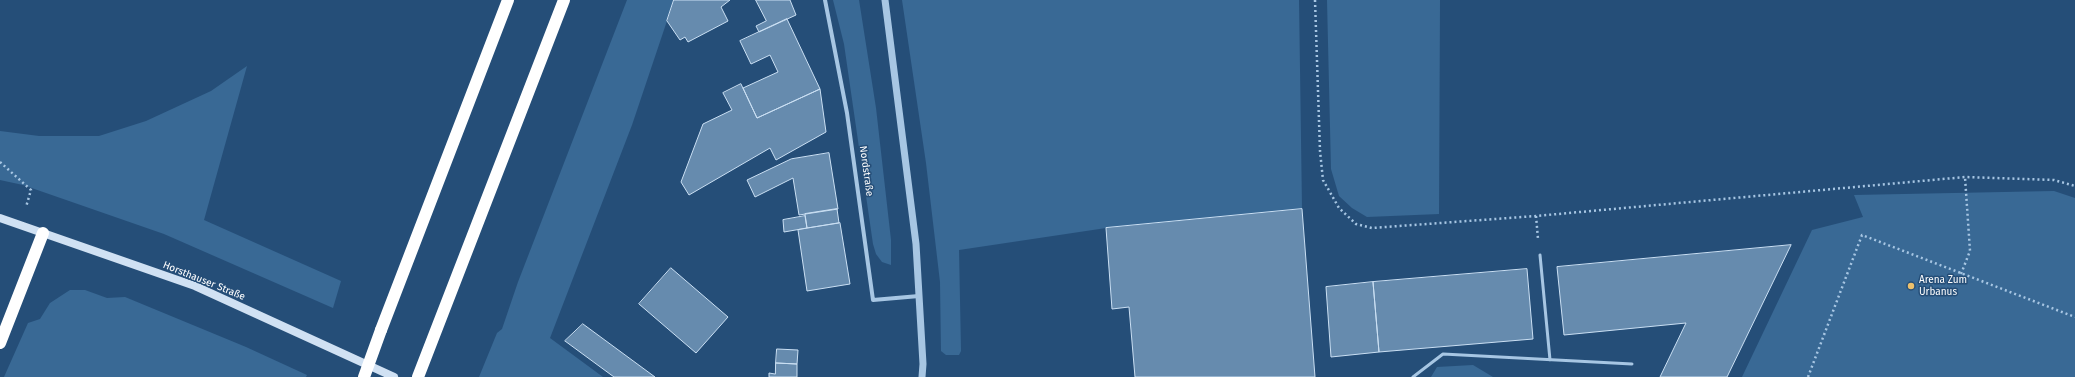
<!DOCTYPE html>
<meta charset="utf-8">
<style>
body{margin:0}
canvas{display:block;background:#254e78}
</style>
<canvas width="2075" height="377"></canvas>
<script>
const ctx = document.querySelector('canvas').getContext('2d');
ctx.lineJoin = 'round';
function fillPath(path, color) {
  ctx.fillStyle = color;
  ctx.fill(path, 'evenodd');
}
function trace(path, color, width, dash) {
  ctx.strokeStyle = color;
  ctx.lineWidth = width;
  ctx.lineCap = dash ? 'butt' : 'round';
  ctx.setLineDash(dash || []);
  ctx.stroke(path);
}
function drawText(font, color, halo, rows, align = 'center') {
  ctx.font = font + ' "Fira Sans",sans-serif';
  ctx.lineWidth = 3;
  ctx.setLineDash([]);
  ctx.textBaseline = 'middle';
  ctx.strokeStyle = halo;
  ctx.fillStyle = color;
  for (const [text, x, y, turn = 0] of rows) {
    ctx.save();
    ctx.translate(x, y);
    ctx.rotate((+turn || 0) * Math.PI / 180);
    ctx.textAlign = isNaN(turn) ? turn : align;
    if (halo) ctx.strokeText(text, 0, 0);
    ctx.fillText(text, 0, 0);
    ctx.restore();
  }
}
fillPath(new Path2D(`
 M627,0H674L632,125L550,338L603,377H479L497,333L502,329L518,282Z
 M833,0H859L876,108L891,240V265L882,262L876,254L873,244L844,44Z
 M902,0H1299L1302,209L1106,228L959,250L961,351L959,355H946L941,351L940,282L926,163Z
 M1327,0H1440L1439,214L1367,217L1352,208L1339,196L1331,169Z
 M247,66L204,220L341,281L333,308L164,234L23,185L0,180V131L39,136H99L146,121L211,91Z
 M2054,191L2075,198V377H1742L1812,230L1863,217L1854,195Z
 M70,290H85L107,298L125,297L246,347L307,375L306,377H4L28,323L40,319L50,303Z
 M1473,365L1493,377H1431L1437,367Z`), '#396995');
const building = new Path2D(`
 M674,0H730L721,7L728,21L688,42L685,37L680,40L667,21Z
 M756,0H790L796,15L759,32L756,26L766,21Z
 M787,19L820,89L757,118L743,88L778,72L770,55L751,64L740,41Z
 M741,84L757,118L820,89L826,132L776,160L770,148L689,195L681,182L703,124L732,110L723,93Z
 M829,153L838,209L799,215L793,178L755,197L747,180L791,159Z
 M837,209L839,223L807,228L805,214Z
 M1302,209L1315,377H1135L1129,307L1112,309L1106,228Z
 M805,216L807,228L784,232L783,220Z
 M840,223L850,284L807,291L798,230Z
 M1791,245L1727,377H1660L1686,323L1564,335L1557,267Z
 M671,268L728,317L696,353L639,304Z
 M1527,269L1533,339L1379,352L1373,282Z
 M1373,282L1379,352L1331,357L1326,287Z
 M583,324L655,377H614L565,341Z
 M777,349L798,350L797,364L776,363Z
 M776,363L797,364V377H769V373L775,374Z`);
fillPath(building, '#668bae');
trace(building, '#cadff3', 1);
trace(new Path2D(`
 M1315,0L1320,151L1323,180L1339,208L1356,224L1372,228L1536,216L1965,177L2054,180L2075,186
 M0,162L31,190L26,207
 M1536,216L1538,239
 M1961,274L1970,251L1965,177
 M1808,377L1862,235L2075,317`), '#a7c6e3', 2.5, [2, 3]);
trace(new Path2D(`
 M1540,255L1550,360
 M1413,377L1443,354L1632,364`), '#a7c6e3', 3);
trace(new Path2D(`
 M825,0L847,113L873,300L919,296`), '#a7c6e3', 4);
trace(new Path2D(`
 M885,0L916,244L923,364L922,377`), '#a7c6e3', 7);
trace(new Path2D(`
 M0,218L195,286L394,377`), '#d0e1f3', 8);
trace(new Path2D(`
 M381,330L508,0
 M0,343L43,233
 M418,377L564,0`), '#fff', 12);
trace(new Path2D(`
 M364,377L381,330`), '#fff', 12);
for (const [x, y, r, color] of [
 [1911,286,4,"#ecc06c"]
]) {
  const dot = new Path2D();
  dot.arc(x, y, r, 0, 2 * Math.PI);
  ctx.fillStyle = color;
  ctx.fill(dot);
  trace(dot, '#254e78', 1.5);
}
drawText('10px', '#fff', '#254e78', [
 ["Nordstraße",866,171,82],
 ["Horsthauser Straße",204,281,22]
]);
drawText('10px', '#fff', '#254e78', [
 ["Arena Zum",1919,280],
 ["Urbanus",1919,292]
], 'left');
</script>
